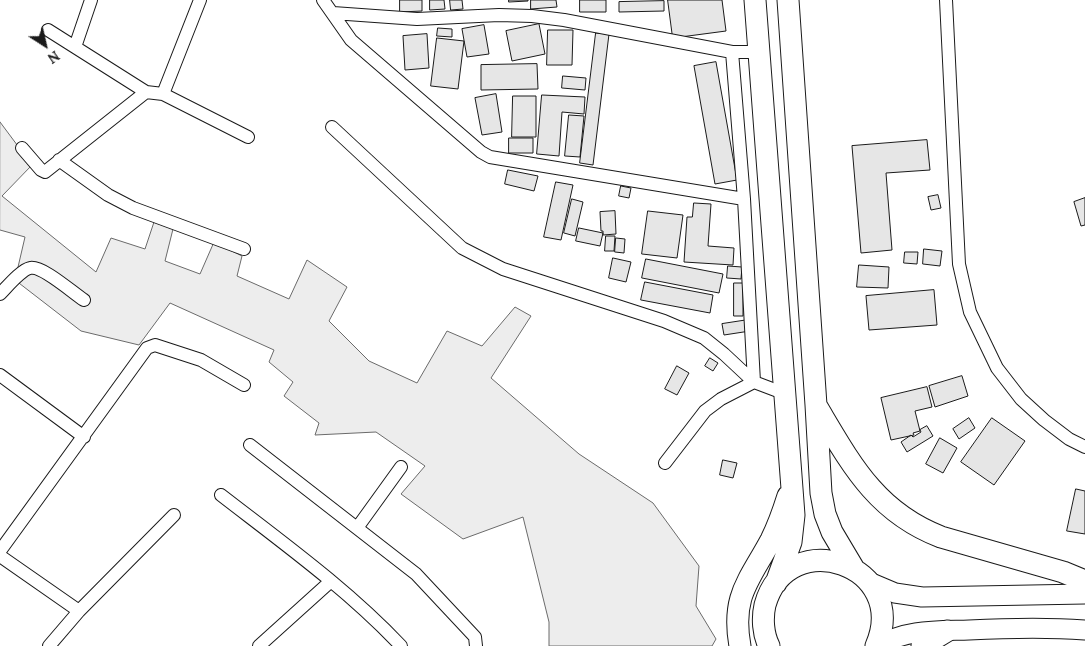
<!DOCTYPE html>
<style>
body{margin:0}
#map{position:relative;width:1085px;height:646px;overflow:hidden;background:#fff;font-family:Lora,serif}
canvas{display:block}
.north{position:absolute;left:20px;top:20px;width:50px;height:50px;-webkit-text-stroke:4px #fff;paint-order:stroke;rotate:145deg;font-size:14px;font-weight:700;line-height:20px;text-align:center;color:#1a1a1a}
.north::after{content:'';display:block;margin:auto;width:18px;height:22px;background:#1a1a1a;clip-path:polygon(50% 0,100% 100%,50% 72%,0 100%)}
</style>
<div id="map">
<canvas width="1085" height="646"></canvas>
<div class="north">N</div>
</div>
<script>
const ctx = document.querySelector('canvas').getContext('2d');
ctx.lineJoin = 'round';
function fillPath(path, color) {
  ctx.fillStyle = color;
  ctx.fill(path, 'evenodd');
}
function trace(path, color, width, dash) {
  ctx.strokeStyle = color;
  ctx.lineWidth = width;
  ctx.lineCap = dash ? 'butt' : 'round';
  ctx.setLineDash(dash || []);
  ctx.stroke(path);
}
const green = new Path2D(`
 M0,122L32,165L2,196L96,272L111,238L145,249L154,222L173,229L165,261L200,274L214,242L242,256L237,276L289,299L307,260L347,287L329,321L369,361L417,383L447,331L482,346L515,307L531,316L491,378L579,454L653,503L699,566L696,606L716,639L712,646H549V622L523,517L463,539L401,494L425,466L376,432L315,435L319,423L284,396L293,382L269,362L274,350L170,303L139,345L81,331L15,280L25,237L0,230Z`);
fillPath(green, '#ededed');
trace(green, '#6a6a6a', 1);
const building = new Path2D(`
 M400,0H422V11L400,12Z
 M430,0H444L445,9L430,10Z
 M450,0H462L463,9L451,10Z
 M509,0H528V1L509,2Z
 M531,0H556L557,7L531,9Z
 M580,0H606V12H580Z
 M668,0H722L726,31L673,38Z
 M664,1V11L619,12V2Z
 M539,24L545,54L512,61L506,31Z
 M484,25L489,54L467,57L462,29Z
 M438,28L452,29V37L437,36Z
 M548,30H573L572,65H547Z
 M596,33L609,34L593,165L580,163Z
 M427,34L429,68L405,70L403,36Z
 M437,38L464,41L458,89L431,86Z
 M716,62L737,180L715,184L694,66Z
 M537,64L538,89L481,90V65Z
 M563,76L586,78L585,90L562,88Z
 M496,94L502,132L482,135L475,98Z
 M542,95L585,97L584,114L562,112L559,156L537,154Z
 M513,96H536V137H512Z
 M569,115L584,116L580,157L565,156Z
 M509,138H533V153H509Z
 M927,140L930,170L886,173L892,250L861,253L852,146Z
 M508,170L538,176L534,191L505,184Z
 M556,182L573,185L561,240L544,237Z
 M621,186L631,188L629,198L619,196Z
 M938,195L941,208L931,210L928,197Z
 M1085,198V225L1081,226L1074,202Z
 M572,199L583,202L575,236L564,233Z
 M694,203L711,204L708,246L734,248L733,265L684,262L687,217H692Z
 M615,211L616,234L603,235V231H601L600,212Z
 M648,211L683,215L677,258L642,254Z
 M579,228L603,233L600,246L576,241Z
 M606,236H615L614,251H605Z
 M616,238L625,239L624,253L615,252Z
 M924,249L942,251L940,266L923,264Z
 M905,252H918L917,264L904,263Z
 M613,258L631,262L626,282L609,278Z
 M646,259L723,274L719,293L642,278Z
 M859,265L889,267L888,288L857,287Z
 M728,266L742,267L741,279L727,278Z
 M645,282L713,295L710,313L641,300Z
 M734,283H743V316H734Z
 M934,290L937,325L869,330L866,296Z
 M748,320L750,331L724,335L722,324Z
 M710,358L718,363L713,371L705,366Z
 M677,366L689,373L677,395L665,389Z
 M962,376L968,396L935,407L929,386Z
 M927,387L932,407L915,411L920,431L913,433L914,435L891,440L881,398Z
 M969,418L975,428L959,439L953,429Z
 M992,418L1025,441L994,485L961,462Z
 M927,426L933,436L907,452L901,442L911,435L913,437L921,432L920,430Z
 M940,438L957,448L943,473L926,464Z
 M723,460L737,463L733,478L720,475Z
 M1076,489L1085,491V534L1067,531Z`);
fillPath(building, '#e6e6e6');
trace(building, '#1a1a1a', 1);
const minor = new Path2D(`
 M323,0L351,40L481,152L490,157L744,199
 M946,0L959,264L970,312L997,368L1021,399L1044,420L1069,439L1085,447
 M333,13L417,19L499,15L532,16L564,20L732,52H759
 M48,30L146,92
 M75,47L91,0
 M163,94L200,0
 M332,127L462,248L503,269L664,321L704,338L724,354L754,382L783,393
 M22,148L41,170L45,172L146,92L163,94L248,137
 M59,160L108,195L133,208L244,249
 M0,294C7,287 21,270 30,268C42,265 73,293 84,300
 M0,375L84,437
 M250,445L416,574L475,637L476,646
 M665,463L705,411L721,399L754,382L744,199L732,52
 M221,495C283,543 347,589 401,646
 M357,528L401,467
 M0,551L147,348L155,345L201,360L244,385
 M0,556L79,611
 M49,646L79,611L174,515
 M259,646L331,581`);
const secondary = new Path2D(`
 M869,582L895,593L922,597L1085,594
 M879,646C905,629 938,631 969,630C1009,628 1045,627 1085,630`);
const primary = new Path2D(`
 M755,0L794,515L791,542L776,583
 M788,0L816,405L821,493L825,514L832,532L854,569
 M817,407C851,464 876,512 941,537L1063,572L1085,581
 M740,646C731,596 749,581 771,540C778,526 783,512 788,496
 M769,646C763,634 762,618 765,605C788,523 911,565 876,646
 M922,646L947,631`);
trace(minor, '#1a1a1a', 14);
trace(secondary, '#1a1a1a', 21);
trace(primary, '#1a1a1a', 23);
trace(minor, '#fff', 12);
trace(secondary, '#fff', 19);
trace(primary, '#fff', 21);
</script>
